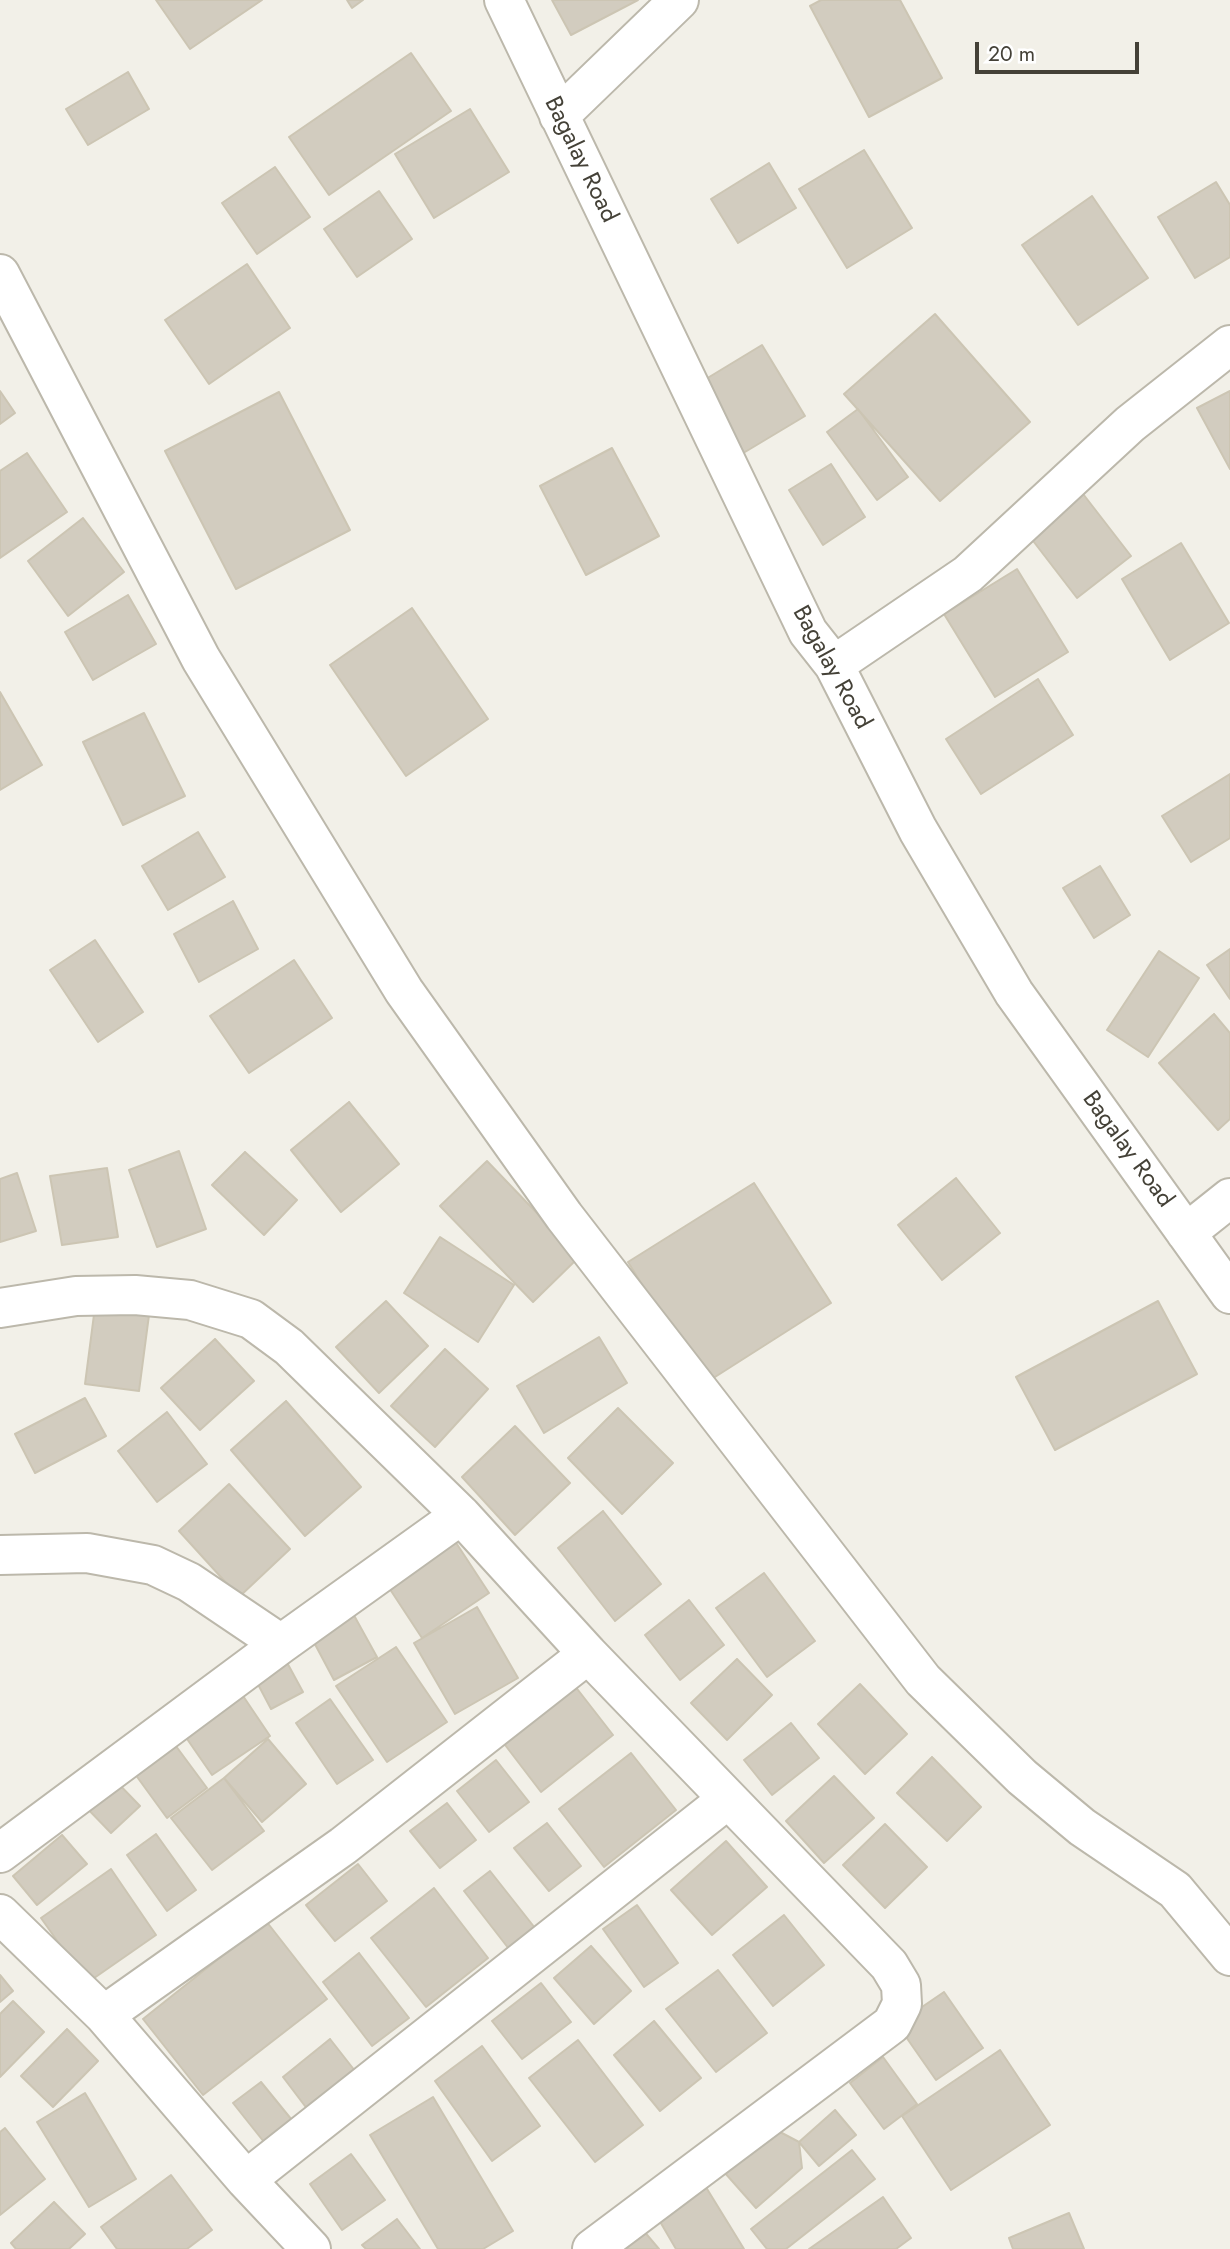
<!DOCTYPE html>
<html>
<head>
<meta charset="utf-8">
<style>
	body { margin:0 }
	#map { position:relative; width:1230px; height:2249px; overflow:hidden; background:#f2f0e8; font-family:Jost,sans-serif }
	canvas { display:block }
	.scale { position:absolute; left:975px; top:42px; width:164px; height:32px; box-sizing:border-box; border:4px solid #444137; border-top:0; padding-left:9px; font-size:21px; line-height:24px; white-space:nowrap; color:#444137; -webkit-text-stroke:5px #fff; paint-order:stroke }
</style>
</head>
<body>
<div id="map">
<canvas width="1230" height="2249"></canvas>
<div class="scale">20 m</div>
</div>
<script>
const c = document.querySelector('canvas').getContext('2d');
c.lineJoin = 'round';
function paint(path, color) { c.fillStyle = color; c.fill(path, 'evenodd'); }
const toPath = rows => new Path2D(rows.map(r => 'M' + r).join(''));
function strokePath(path, color, width, dash) { c.strokeStyle = color; c.lineWidth = width; c.lineCap = dash ? 'butt' : 'round'; c.setLineDash(dash || []); c.stroke(path); }
function write(font, color, halo, rows, align = 'center') {
  c.font = font + ' Jost,sans-serif'; c.lineWidth = 7; c.setLineDash([]); c.textBaseline = 'middle'; c.strokeStyle = halo; c.fillStyle = color; for (const [text, x, y, turn = 0] of rows) {
    c.save(); c.translate(x, y); c.rotate((+turn || 0) * Math.PI / 180); c.textAlign = isNaN(turn) ? turn : align; if (halo) c.strokeText(text, 0, 0); c.fillText(text, 0, 0); c.restore();
  }
}
const building = toPath([
	[156,0,262,0,190,49,156,0],
	[347,0,363,0,352,8,347,0],
	[552,0,638,0,571,35,552,0],
	[821,0,900,0,942,78,869,117,810,6,821,0],
	[411,53,451,111,329,195,289,137,411,53],
	[128,72,149,109,88,145,66,109,128,72],
	[470,109,509,172,434,218,395,154,470,109],
	[864,150,912,228,847,268,799,189,864,150],
	[769,163,796,208,738,243,711,199,769,163],
	[275,167,310,217,257,254,222,203,275,167],
	[1216,182,1230,205,1230,257,1195,278,1158,217,1216,182],
	[379,191,412,239,357,277,324,229,379,191],
	[1092,196,1148,278,1078,325,1022,245,1092,196],
	[247,264,290,328,209,384,165,320,247,264],
	[935,314,1030,422,940,501,844,394,935,314],
	[762,345,805,416,740,455,696,385,762,345],
	[0,391,15,413,0,424,0,391],
	[1230,391,1230,469,1197,408,1230,391],
	[279,392,350,530,236,589,165,451,279,392],
	[858,409,908,477,877,500,827,432,858,409],
	[612,448,659,536,586,575,540,486,612,448],
	[27,453,67,512,0,558,0,471,27,453],
	[831,464,865,517,823,545,789,490,831,464],
	[1080,490,1131,556,1077,598,1027,533,1080,490],
	[83,518,124,572,68,616,28,561,83,518],
	[1181,543,1229,623,1170,660,1122,579,1181,543],
	[1017,569,1068,652,995,697,944,614,1017,569],
	[128,595,156,644,93,680,65,632,128,595],
	[412,608,488,719,406,776,330,665,412,608],
	[1038,679,1073,735,981,794,946,739,1038,679],
	[0,692,42,765,0,790,0,692],
	[144,713,185,796,123,825,83,742,144,713],
	[1230,774,1230,838,1191,862,1162,816,1230,774],
	[198,832,225,877,168,910,142,866,198,832],
	[1100,866,1130,915,1094,938,1063,888,1100,866],
	[233,901,258,949,199,982,174,934,233,901],
	[95,940,143,1012,98,1042,50,970,95,940],
	[1230,949,1230,999,1207,965,1230,949],
	[1159,951,1199,978,1148,1057,1107,1030,1159,951],
	[294,960,332,1018,249,1073,210,1016,294,960],
	[1214,1014,1230,1033,1230,1119,1218,1130,1159,1063,1214,1014],
	[349,1102,399,1164,341,1212,291,1150,349,1102],
	[179,1151,206,1229,157,1247,129,1170,179,1151],
	[245,1152,297,1200,264,1235,212,1185,245,1152],
	[487,1161,579,1257,533,1302,440,1206,487,1161],
	[107,1168,118,1237,62,1245,50,1176,107,1168],
	[17,1173,36,1231,0,1242,0,1179,17,1173],
	[956,1178,1000,1233,942,1280,898,1225,956,1178],
	[754,1183,831,1303,704,1384,628,1262,754,1183],
	[440,1237,514,1285,478,1342,404,1293,440,1237],
	[386,1301,428,1346,379,1393,336,1347,386,1301],
	[1158,1301,1197,1374,1055,1450,1016,1377,1158,1301],
	[95,1307,149,1315,139,1391,85,1384,95,1307],
	[599,1337,627,1383,544,1433,517,1386,599,1337],
	[215,1339,254,1381,200,1430,161,1388,215,1339],
	[445,1349,488,1389,435,1447,391,1406,445,1349],
	[85,1398,106,1436,35,1473,15,1434,85,1398],
	[286,1401,361,1487,305,1536,231,1450,286,1401],
	[618,1408,673,1463,622,1514,568,1458,618,1408],
	[167,1412,207,1464,157,1502,118,1451,167,1412],
	[515,1426,570,1483,515,1535,462,1477,515,1426],
	[229,1484,290,1549,239,1597,179,1531,229,1484],
	[603,1511,661,1584,615,1621,558,1548,603,1511],
	[447,1529,489,1593,422,1638,380,1574,447,1529],
	[764,1573,815,1641,767,1677,716,1608,764,1573],
	[689,1600,724,1645,680,1680,645,1635,689,1600],
	[477,1607,518,1678,455,1714,414,1643,477,1607],
	[351,1610,377,1657,334,1680,309,1633,351,1610],
	[396,1647,447,1722,387,1762,336,1686,396,1647],
	[284,1657,303,1692,271,1709,252,1673,284,1657],
	[737,1659,772,1695,727,1740,691,1703,737,1659],
	[571,1681,613,1735,541,1792,499,1737,571,1681],
	[235,1684,270,1736,212,1775,176,1723,235,1684],
	[860,1684,907,1734,865,1774,818,1724,860,1684],
	[330,1699,373,1760,337,1784,296,1723,330,1699],
	[791,1723,819,1758,772,1795,744,1760,791,1723],
	[167,1734,207,1788,167,1818,127,1763,167,1734],
	[268,1739,306,1784,262,1822,224,1778,268,1739],
	[631,1753,676,1810,604,1867,559,1809,631,1753],
	[932,1757,981,1807,947,1841,897,1793,932,1757],
	[496,1760,529,1802,489,1832,457,1791,496,1760],
	[110,1775,140,1806,111,1833,82,1803,110,1775],
	[834,1776,874,1818,824,1863,786,1821,834,1776],
	[224,1778,264,1831,212,1870,171,1818,224,1778],
	[447,1803,476,1840,440,1868,410,1831,447,1803],
	[547,1823,581,1866,549,1891,514,1848,547,1823],
	[885,1824,927,1867,885,1908,843,1865,885,1824],
	[156,1834,196,1890,167,1911,127,1855,156,1834],
	[62,1835,87,1864,37,1905,13,1876,62,1835],
	[726,1841,767,1887,712,1935,671,1890,726,1841],
	[358,1864,387,1901,335,1941,306,1905,358,1864],
	[111,1869,156,1935,87,1983,41,1918,111,1869],
	[490,1871,535,1928,509,1949,464,1891,490,1871],
	[434,1888,488,1958,426,2007,371,1938,434,1888],
	[637,1905,678,1963,644,1987,603,1929,637,1905],
	[784,1915,824,1965,773,2006,733,1955,784,1915],
	[266,1921,327,1999,203,2095,143,2019,266,1921],
	[591,1946,631,1991,594,2024,554,1978,591,1946],
	[359,1953,409,2018,372,2046,323,1982,359,1953],
	[718,1970,767,2033,716,2072,666,2009,718,1970],
	[0,1975,13,1991,0,2002,0,1975],
	[541,1983,571,2022,522,2059,492,2021,541,1983],
	[944,1992,983,2048,936,2080,897,2024,944,1992],
	[13,2001,44,2032,0,2077,0,2014,13,2001],
	[654,2021,701,2078,660,2111,614,2055,654,2021],
	[67,2029,98,2061,53,2107,21,2076,67,2029],
	[330,2039,359,2076,311,2114,283,2077,330,2039],
	[578,2040,643,2125,595,2162,529,2078,578,2040],
	[482,2046,540,2126,492,2161,435,2081,482,2046],
	[1000,2050,1050,2125,951,2190,902,2116,1000,2050],
	[883,2057,917,2104,884,2129,850,2083,883,2057],
	[261,2082,296,2125,268,2147,233,2103,261,2082],
	[85,2093,136,2179,89,2207,37,2122,85,2093],
	[433,2097,513,2231,483,2249,438,2249,370,2135,433,2097],
	[835,2110,856,2135,819,2166,799,2142,835,2110],
	[763,2123,799,2142,802,2168,756,2208,717,2164,763,2123],
	[5,2128,45,2179,0,2215,0,2132,5,2128],
	[852,2150,875,2179,786,2249,767,2249,751,2229,852,2150],
	[351,2154,385,2200,342,2230,310,2184,351,2154],
	[171,2175,212,2230,187,2249,117,2249,101,2227,171,2175],
	[704,2184,744,2249,676,2249,655,2213,704,2184],
	[883,2197,911,2238,896,2249,809,2249,883,2197],
	[54,2202,85,2234,69,2249,16,2249,11,2243,54,2202],
	[1069,2213,1084,2249,1013,2249,1009,2238,1069,2213],
	[397,2219,420,2249,366,2249,362,2245,397,2219],
	[637,2223,659,2249,607,2249,637,2223]
]);
paint(building, '#d2ccbf');
strokePath(building, '#ccc5b3', 2);
const minor = toPath([
	[504,0,808,632,834,665,918,830,1014,993,1230,1294],
	[559,116,679,0],
	[0,274,201,659,404,991,564,1216,923,1680,1022,1777,1082,1827,1175,1890,1230,1956],
	[834,665,968,574,1130,424,1230,345],
	[1186,1233,1230,1198],
	[0,1308,76,1296,135,1295,190,1300,251,1319,289,1347,461,1515,588,1654,889,1965,901,1985,902,2004,892,2024,592,2249],
	[0,1555,87,1553,153,1565,189,1582,281,1644],
	[0,1853,281,1644,461,1515],
	[0,1914,104,2015,246,2180,311,2249],
	[104,2015,343,1846,588,1654],
	[246,2180,728,1799]
]);
strokePath(minor, '#bcb8ab', 42);
strokePath(minor, '#fff', 38);
write('24px', '#444137', '#fff', [
	["Bagalay Road",580,160,64],
	["Bagalay Road",831,668,61],
	["Bagalay Road",1127,1150,54]
]);
</script>
</body>
</html>
